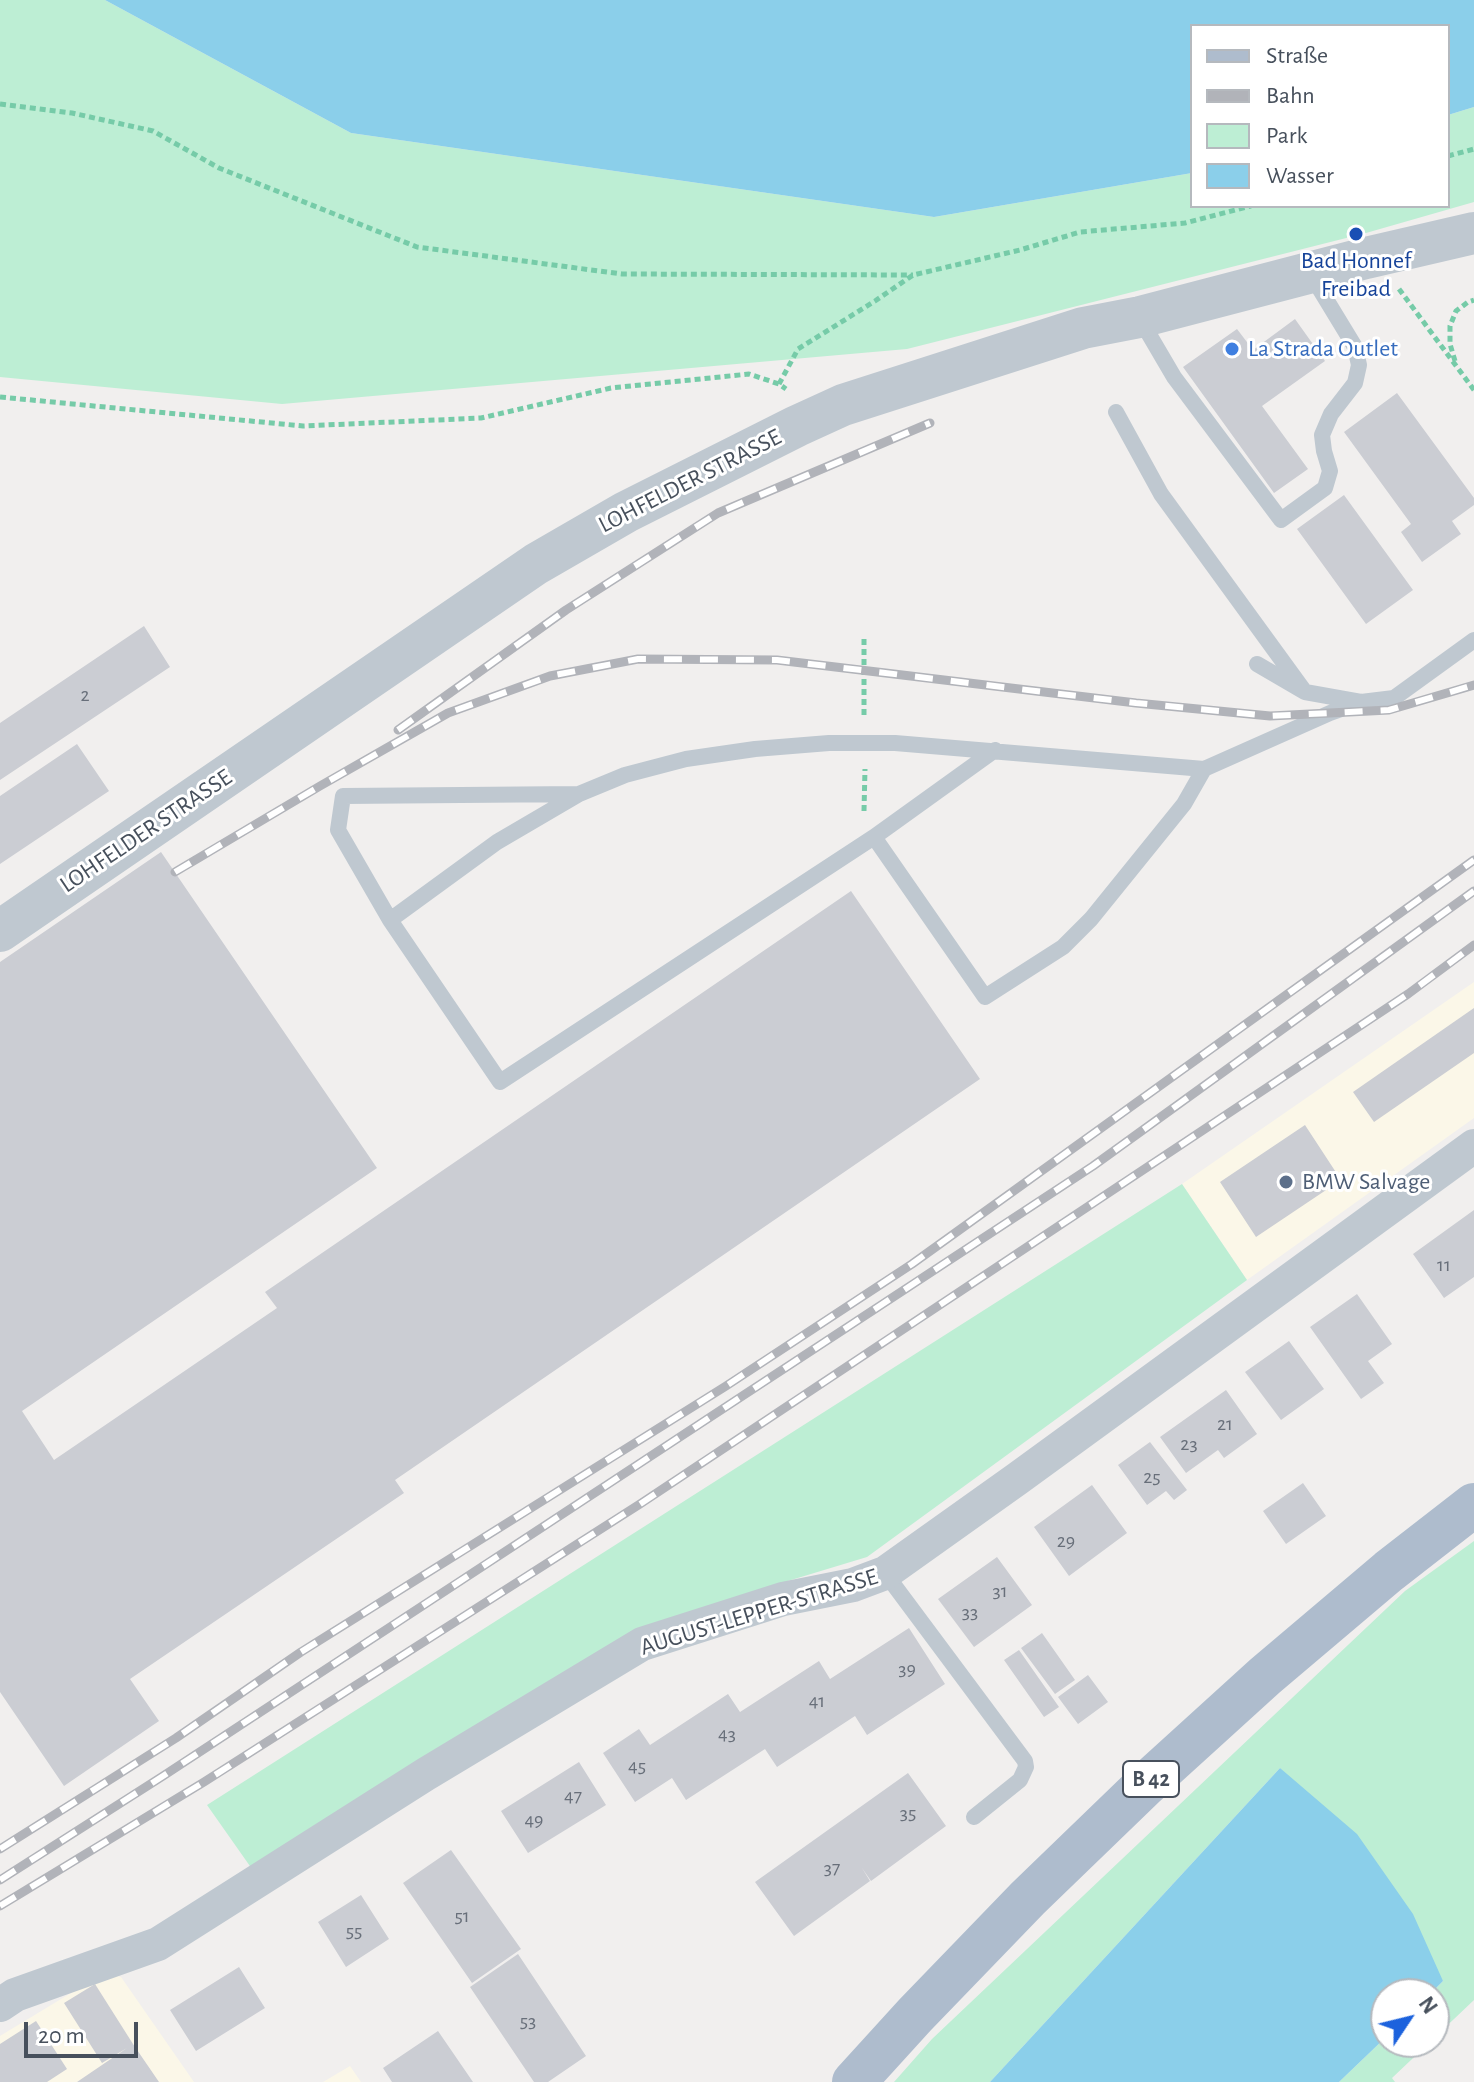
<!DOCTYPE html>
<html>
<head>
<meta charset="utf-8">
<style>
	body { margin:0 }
	#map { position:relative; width:1474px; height:2082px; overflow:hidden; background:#f1efee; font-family:"Alegreya Sans",sans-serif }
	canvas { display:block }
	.legend { position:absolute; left:1190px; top:24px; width:260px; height:184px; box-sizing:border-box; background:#fff; border:2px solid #b5b9be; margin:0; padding:10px 14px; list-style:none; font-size:24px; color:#47505c }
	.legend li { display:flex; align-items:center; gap:16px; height:40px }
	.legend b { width:40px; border:2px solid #b5b9be }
	.north { position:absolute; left:1370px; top:1978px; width:80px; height:80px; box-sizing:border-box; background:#fff; border:2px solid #b5b9be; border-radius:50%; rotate:55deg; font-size:22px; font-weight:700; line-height:32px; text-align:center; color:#47505c }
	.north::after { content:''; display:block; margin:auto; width:28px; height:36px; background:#1c62dd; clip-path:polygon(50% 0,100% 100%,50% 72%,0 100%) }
	.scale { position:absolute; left:24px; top:2022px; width:114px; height:36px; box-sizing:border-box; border:4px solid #47505c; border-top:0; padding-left:10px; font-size:24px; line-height:28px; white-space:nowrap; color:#47505c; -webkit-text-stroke:6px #fff; paint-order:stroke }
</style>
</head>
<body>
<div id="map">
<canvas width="1474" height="2082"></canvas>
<ul class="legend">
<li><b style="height:10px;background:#aebccd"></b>Straße</li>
<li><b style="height:10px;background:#b1b3b9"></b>Bahn</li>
<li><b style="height:22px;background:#bdeed4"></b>Park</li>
<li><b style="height:22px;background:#8bcfea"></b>Wasser</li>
</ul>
<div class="north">N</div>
<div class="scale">20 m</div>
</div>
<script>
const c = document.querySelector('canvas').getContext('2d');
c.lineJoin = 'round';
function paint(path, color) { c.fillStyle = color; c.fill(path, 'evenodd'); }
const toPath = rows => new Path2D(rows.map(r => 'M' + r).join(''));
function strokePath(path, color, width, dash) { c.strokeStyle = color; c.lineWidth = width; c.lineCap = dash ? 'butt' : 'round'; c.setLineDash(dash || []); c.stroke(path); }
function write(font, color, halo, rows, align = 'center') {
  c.font = font + ' "Alegreya Sans",sans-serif'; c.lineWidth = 6; c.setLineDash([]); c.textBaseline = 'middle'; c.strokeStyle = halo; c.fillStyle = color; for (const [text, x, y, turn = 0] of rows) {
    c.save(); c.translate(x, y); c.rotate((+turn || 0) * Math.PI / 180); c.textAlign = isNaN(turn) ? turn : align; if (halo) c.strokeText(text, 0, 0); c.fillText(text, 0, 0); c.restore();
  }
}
paint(toPath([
	[1474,982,1474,1118,1247,1280,1182,1184],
	[104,1973,121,1977,194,2082,0,2082,0,2036],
	[350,2066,361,2082,323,2082]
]), '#fbf7e8');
paint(toPath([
	[0,0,105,0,351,133,934,217,1192,173,1192,206,1448,206,1448,115,1474,107,1474,202,1366,233,907,349,282,404,0,377],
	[1182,1184,1247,1280,867,1557,768,1587,252,1869,207,1805],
	[1474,1541,1474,2000,1434,2038,1434,1994,1430,1994,1443,1981,1280,1768,990,2082,894,2082,932,2039,1405,1591],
	[1386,2037,1386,2042,1430,2042,1392,2078,1395,2082,1339,2082]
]), '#bdeed4');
paint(toPath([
	[105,0,1474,0,1474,107,1448,115,1448,26,1192,26,1192,173,934,217,351,133],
	[1280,1768,1357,1834,1413,1914,1443,1981,1430,1994,1386,1994,1386,2037,1339,2082,990,2082]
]), '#8bcfea');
paint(toPath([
	[1295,319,1325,361,1262,406,1308,469,1274,493,1183,367,1237,329,1253,350],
	[1397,393,1474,498,1474,505,1452,521,1461,534,1422,562,1401,532,1411,524,1344,432],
	[1344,495,1413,590,1366,624,1297,529],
	[144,626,170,667,0,780,0,723],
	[77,744,109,791,0,864,0,796],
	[161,852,377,1168,22,1411,54,1460,277,1308,265,1292,851,891,980,1079,395,1480,404,1493,130,1679,159,1721,64,1786,0,1692,0,962],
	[1474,1008,1474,1053,1374,1122,1353,1092],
	[1305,1125,1341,1180,1256,1237,1220,1182],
	[1474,1210,1474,1277,1444,1298,1413,1254],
	[1357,1294,1392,1344,1368,1361,1384,1383,1361,1399,1310,1327],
	[1289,1341,1324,1389,1281,1420,1245,1372],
	[1226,1390,1257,1434,1224,1458,1218,1450,1186,1473,1160,1437],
	[1150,1442,1187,1490,1174,1500,1166,1491,1147,1505,1118,1465],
	[1303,1483,1326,1516,1286,1544,1263,1511],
	[1092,1485,1127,1533,1069,1576,1034,1527],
	[997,1557,1032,1605,974,1647,938,1599],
	[909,1628,945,1684,867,1735,855,1716,777,1767,765,1749,686,1800,672,1778,635,1802,603,1753,639,1729,650,1745,728,1694,740,1712,819,1661,830,1679],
	[1042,1633,1075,1680,1055,1694,1021,1648],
	[1019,1650,1059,1707,1044,1717,1004,1660],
	[1088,1675,1108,1702,1078,1724,1058,1697],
	[579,1762,606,1805,528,1853,501,1811],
	[908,1773,946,1826,871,1881,862,1868,870,1881,794,1936,755,1882],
	[451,1850,521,1949,472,1983,403,1883],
	[361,1895,389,1939,346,1967,318,1922],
	[518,1954,586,2056,548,2082,534,2082,470,1987],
	[239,1967,265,2008,196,2051,170,2010],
	[95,1984,133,2044,159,2082,77,2082,127,2048,102,2063,64,2003],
	[36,2021,67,2069,47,2082,0,2082,0,2044],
	[438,2031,473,2082,392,2082,383,2068]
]), '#cbcdd3');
strokePath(toPath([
	[0,104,72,113,153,131,219,168,417,247,622,274,913,275],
	[1448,156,1474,149],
	[1399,289,1474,390],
	[1455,361,1450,344,1450,326,1456,311,1468,302,1474,300],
	[779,384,798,349,875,301,913,275,1020,250,1080,232,1185,223,1251,206],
	[0,397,303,426,481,418,611,388,749,374,779,384,786,389],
	[864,639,864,719],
	[864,811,865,769]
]), '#76cba8', 5, [6, 4]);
strokePath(toPath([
	[1140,319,1174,377,1281,520,1325,488,1330,471,1324,451,1322,435,1331,414,1355,383,1359,365,1355,347,1310,273],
	[1116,412,1161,494,1305,692],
	[1257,664,1305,692,1361,702,1394,698,1474,640],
	[995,750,874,837,985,997,1063,947,1091,919,1184,804,1204,769],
	[579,794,343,796,338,830,390,920,497,842,579,794,625,775,686,759,755,749,829,743,895,743,1204,769,1330,713,1361,702],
	[390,920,500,1082,874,837],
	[885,1573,1025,1761,1026,1767,1020,1780,974,1817]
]), '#bfc8d0', 16);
strokePath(toPath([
	[0,2005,15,1995,158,1944,426,1774,642,1644,783,1599,853,1585,885,1573,1017,1479,1474,1146]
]), '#bfc8d0', 34);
strokePath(toPath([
	[0,931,536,564,626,512,797,426,843,405,1083,328,1140,317,1366,258,1474,233]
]), '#bfc8d0', 42);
strokePath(toPath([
	[854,2082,915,2015,1028,1898,1145,1785,1265,1676,1389,1571,1474,1505]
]), '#aebccd', 44);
const rail = toPath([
	[398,730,566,610,718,513,930,423],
	[175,872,320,786,448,713,550,676,638,659,777,660,1136,703,1270,716,1389,710,1474,685],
	[0,1849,176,1738,301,1652,726,1386,912,1264,1474,860],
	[0,1880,163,1776,1093,1166,1474,891],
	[0,1906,204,1782,640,1504,1408,994,1474,945]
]);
strokePath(rail, '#b1b3b9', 9);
strokePath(rail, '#fff', 6, [18]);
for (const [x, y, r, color] of [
	[1356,234,8,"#1a4fb4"],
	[1232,349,8,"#3f7fe0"],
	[1286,1182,8,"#5c6f8a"]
]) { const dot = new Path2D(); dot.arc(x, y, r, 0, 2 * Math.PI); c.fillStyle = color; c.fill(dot); strokePath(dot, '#fff', 3); }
write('20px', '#686f7a', null, [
	["2",85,695],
	["11",1444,1265],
	["21",1225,1424],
	["23",1189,1444],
	["25",1152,1477],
	["29",1066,1541],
	["31",1000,1591],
	["33",970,1612],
	["39",907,1669],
	["41",817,1701],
	["43",727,1734],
	["45",637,1766],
	["47",573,1796],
	["35",908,1813],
	["49",534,1820],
	["37",832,1868],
	["51",462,1916],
	["55",354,1931],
	["53",528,2021]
]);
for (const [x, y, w] of [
	[1151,1779,56]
]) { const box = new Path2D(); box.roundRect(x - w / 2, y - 18, w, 36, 6); c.fillStyle = '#fff'; c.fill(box); strokePath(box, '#47505c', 2); }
write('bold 22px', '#47505c', null, [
	["B 42",1151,1779]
]);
write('24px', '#164399', '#fff', [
	["Bad Honnef",1356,261],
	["Freibad",1356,289]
]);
write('24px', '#366cbe', '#fff', [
	["La Strada Outlet",1248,349]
], 'left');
write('24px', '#47505c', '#fff', [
	["LOHFELDER STRASSE",690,481,-27],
	["LOHFELDER STRASSE",146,831,-34],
	["AUGUST-LEPPER-STRASSE",759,1612,-17]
]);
write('24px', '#4e5e75', '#fff', [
	["BMW Salvage",1302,1182]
], 'left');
</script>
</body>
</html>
